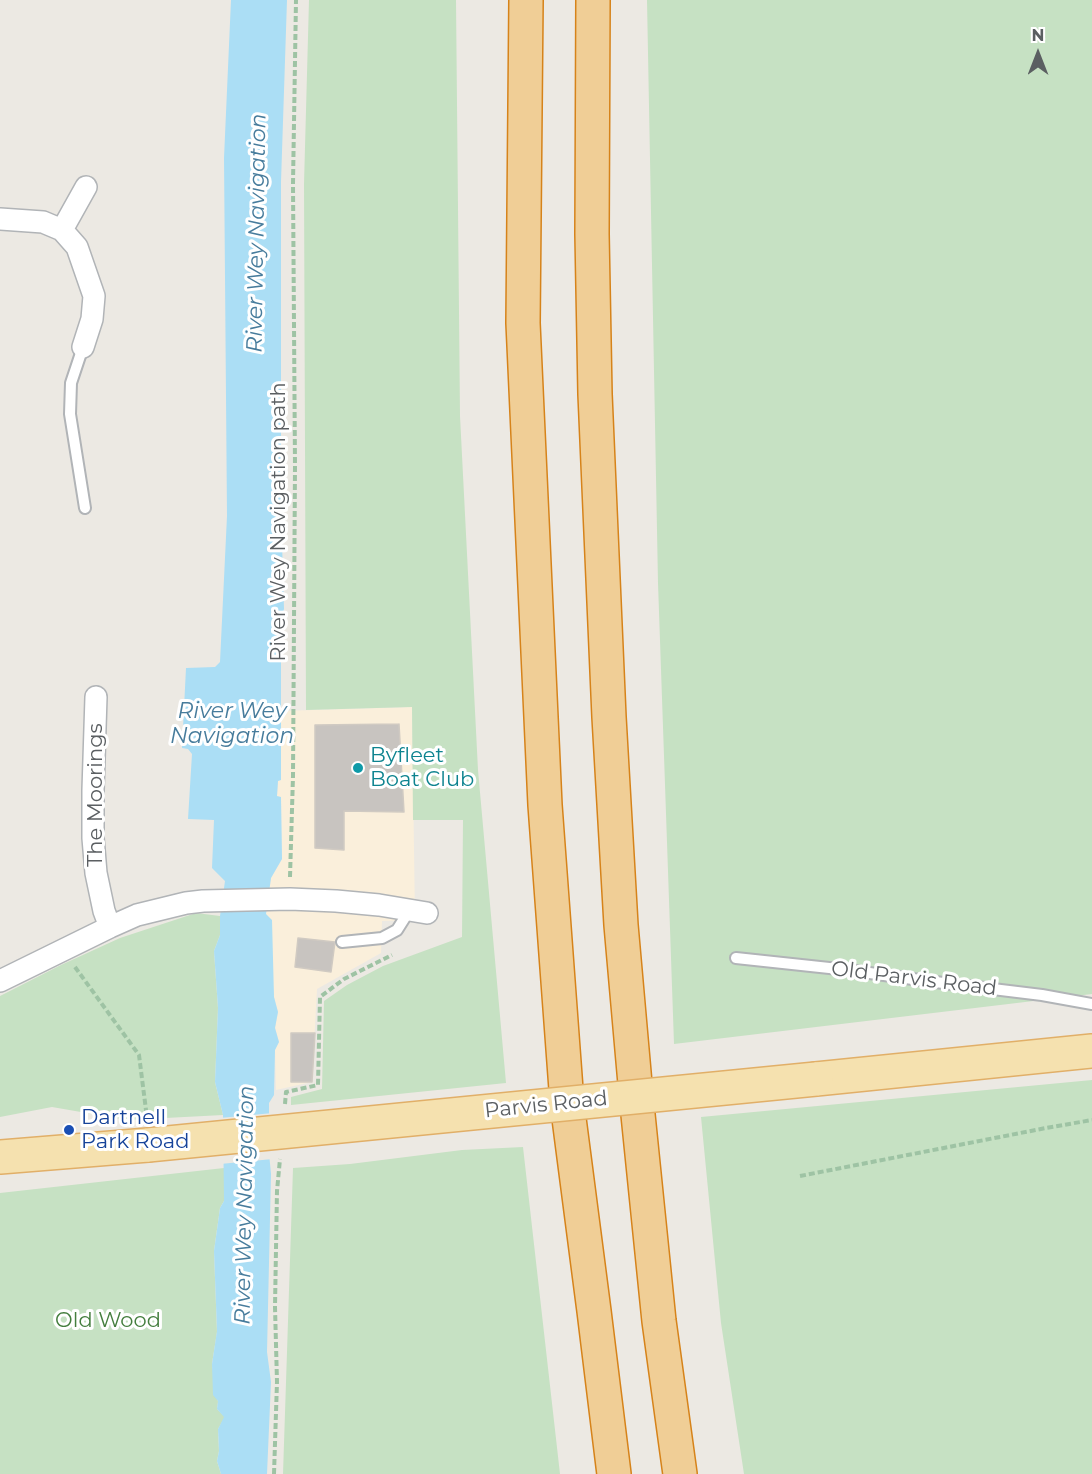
<!DOCTYPE html>
<html>
<head>
<meta charset="utf-8">
<style>
	body { margin:0 }
	#map { position:relative; width:1092px; height:1474px; overflow:hidden; background:#ece9e3; font-family:Montserrat,sans-serif }
	canvas { display:block }
	.north { position:absolute; left:1008px; top:24px; width:60px; height:60px; -webkit-text-stroke:4px #fff; paint-order:stroke; rotate:0deg; font-size:16px; font-weight:700; line-height:24px; text-align:center; color:#5b5f62 }
	.north::after { content:''; display:block; margin:auto; width:21px; height:27px; background:#5b5f62; clip-path:polygon(50% 0,100% 100%,50% 72%,0 100%) }
</style>
</head>
<body>
<div id="map">
<canvas width="1092" height="1474"></canvas>
<div class="north">N</div>
</div>
<script>
const c = document.querySelector('canvas').getContext('2d');
c.lineJoin = 'round';
function paint(path, color) { c.fillStyle = color; c.fill(path, 'evenodd'); }
const toPath = rows => new Path2D(rows.map(r => 'M' + r).join(''));
function strokePath(path, color, width, dash) { c.strokeStyle = color; c.lineWidth = width; c.lineCap = dash ? 'butt' : 'round'; c.setLineDash(dash || []); c.stroke(path); }
function write(font, color, halo, rows, align = 'center') {
  c.font = font + ' Montserrat,sans-serif'; c.lineWidth = 6; c.setLineDash([]); c.textBaseline = 'middle'; c.strokeStyle = halo; c.fillStyle = color; for (const [text, x, y, turn = 0] of rows) {
    c.save(); c.translate(x, y); c.rotate((+turn || 0) * Math.PI / 180); c.textAlign = isNaN(turn) ? turn : align; if (halo) c.strokeText(text, 0, 0); c.fillText(text, 0, 0); c.restore();
  }
}
paint(toPath([
	[412,707,415,920,382,921,381,953,317,989,312,1082,276,1090,275,1050,279,1042,275,1027,278,1012,274,997,266,914,271,878,282,859,281,797,277,797,278,781,281,780,281,711]
]), '#faefdb');
paint(toPath([
	[309,0,456,0,460,416,478,770,506,1083,291,1105,291,1097,322,1089,324,1001,347,985,383,966,462,937,463,820,413,820,412,707,306,710,304,184],
	[647,0,1092,0,1092,994,674,1044,658,583],
	[196,913,220,916,220,935,214,951,218,1008,215,1082,223,1115,127,1120,52,1107,0,1117,0,996,61,965,120,938],
	[1092,1080,1092,1474,744,1474,721,1323,701,1117],
	[523,1147,560,1474,283,1474,293,1168,350,1164,462,1150],
	[224,1168,224,1201,220,1208,214,1251,217,1332,212,1364,218,1402,217,1409,225,1417,218,1429,219,1451,217,1461,221,1474,0,1474,0,1193]
]), '#c6e1c3');
paint(toPath([
	[231,0,287,0,281,182,281,509,284,609,281,618,281,780,278,781,277,796,281,797,282,859,271,878,266,914,272,920,274,997,278,1012,275,1028,279,1042,275,1050,274,1095,269,1103,269,1153,271,1174,267,1352,271,1382,267,1474,221,1474,217,1461,219,1451,218,1429,224,1417,217,1409,218,1401,213,1395,212,1364,217,1331,214,1251,220,1208,224,1201,223,1115,215,1082,218,1008,214,951,220,935,220,916,225,881,212,868,214,820,188,819,192,754,188,749,182,748,186,668,215,667,220,662,227,516,224,158]
]), '#abdef5');
paint(toPath([
	[273,1113,273,1159,220,1164,220,1118]
]), '#ece9e3');
const building = toPath([
	[399,724,404,812,344,811,344,850,315,848,315,725,399,724],
	[298,938,335,942,331,972,295,967,298,938],
	[291,1033,315,1033,312,1082,291,1082,291,1033]
]);
paint(building, '#c8c4c0');
strokePath(building, '#d0cac2', 1.5);
const lane = toPath([
	[83,347,71,383,70,414,85,508],
	[342,942,382,938,397,930,409,911],
	[736,958,848,970,927,981,1042,995,1092,1004]
]);
const street = toPath([
	[0,219,43,222,62,230,77,247,94,296,92,319,83,347],
	[62,230,86,187],
	[96,697,93,790,93,838,96,873,104,911,110,927],
	[0,981,110,927,137,915,186,903,203,901,290,899,336,901,379,905,427,913]
]);
const primary = toPath([
	[816,1079,1092,1051],
	[0,1157,148,1145]
]);
const highway = toPath([
	[526,0,523,323,545,805,567,1103,594,1311,614,1474],
	[593,0,592,234,595,394,609,717,621,925,636,1095,659,1321,680,1474]
]);
strokePath(lane, '#b1b4b7', 14);
strokePath(street, '#b1b4b7', 24);
strokePath(primary, '#e1af68', 36);
strokePath(highway, '#d6831a', 36);
strokePath(toPath([
	[290,877,293,776,295,466,293,184,296,0],
	[75,967,139,1055,147,1118],
	[285,1104,286,1092,318,1085,320,997,344,979,392,955],
	[800,1176,1046,1128,1092,1120],
	[274,1474,277,1382,275,1307,277,1191,280,1159]
]), '#9ec3a4', 4, [6, 3]);
strokePath(lane, '#fff', 10);
strokePath(street, '#fff', 21);
strokePath(primary, '#f5e1af', 33);
strokePath(highway, '#f0ce96', 33);
const primaryBridge = toPath([
	[148,1145,816,1079]
]);
strokePath(primaryBridge, '#e1af68', 36, []);
strokePath(primaryBridge, '#f5e1af', 33);
for (const [x, y, r, color] of [
	[358,768,6,"#0f9aa8"],
	[69,1130,6,"#1a4fb4"]
]) { const dot = new Path2D(); dot.arc(x, y, r, 0, 2 * Math.PI); c.fillStyle = color; c.fill(dot); strokePath(dot, '#fff', 2); }
write('21px', '#5b5f62', '#fff', [
	["River Wey Navigation path",279,522,-90],
	["The Moorings",96,795,-90],
	["Old Parvis Road",914,979,7],
	["Parvis Road",546,1105,-6]
]);
write('21px', '#0d838f', '#fff', [
	["Byfleet",370,756],
	["Boat Club",370,780]
], 'left');
write('21px', '#164399', '#fff', [
	["Dartnell",81,1118],
	["Park Road",81,1142]
], 'left');
write('21px', '#447e3e', '#fff', [
	["Old Wood",108,1321]
]);
write('italic 22px', '#477c9c', '#fff', [
	["River Wey Navigation",257,233,-89],
	["River Wey",232,712],
	["Navigation",232,737],
	["River Wey Navigation",245,1205,-89]
]);
</script>
</body>
</html>
